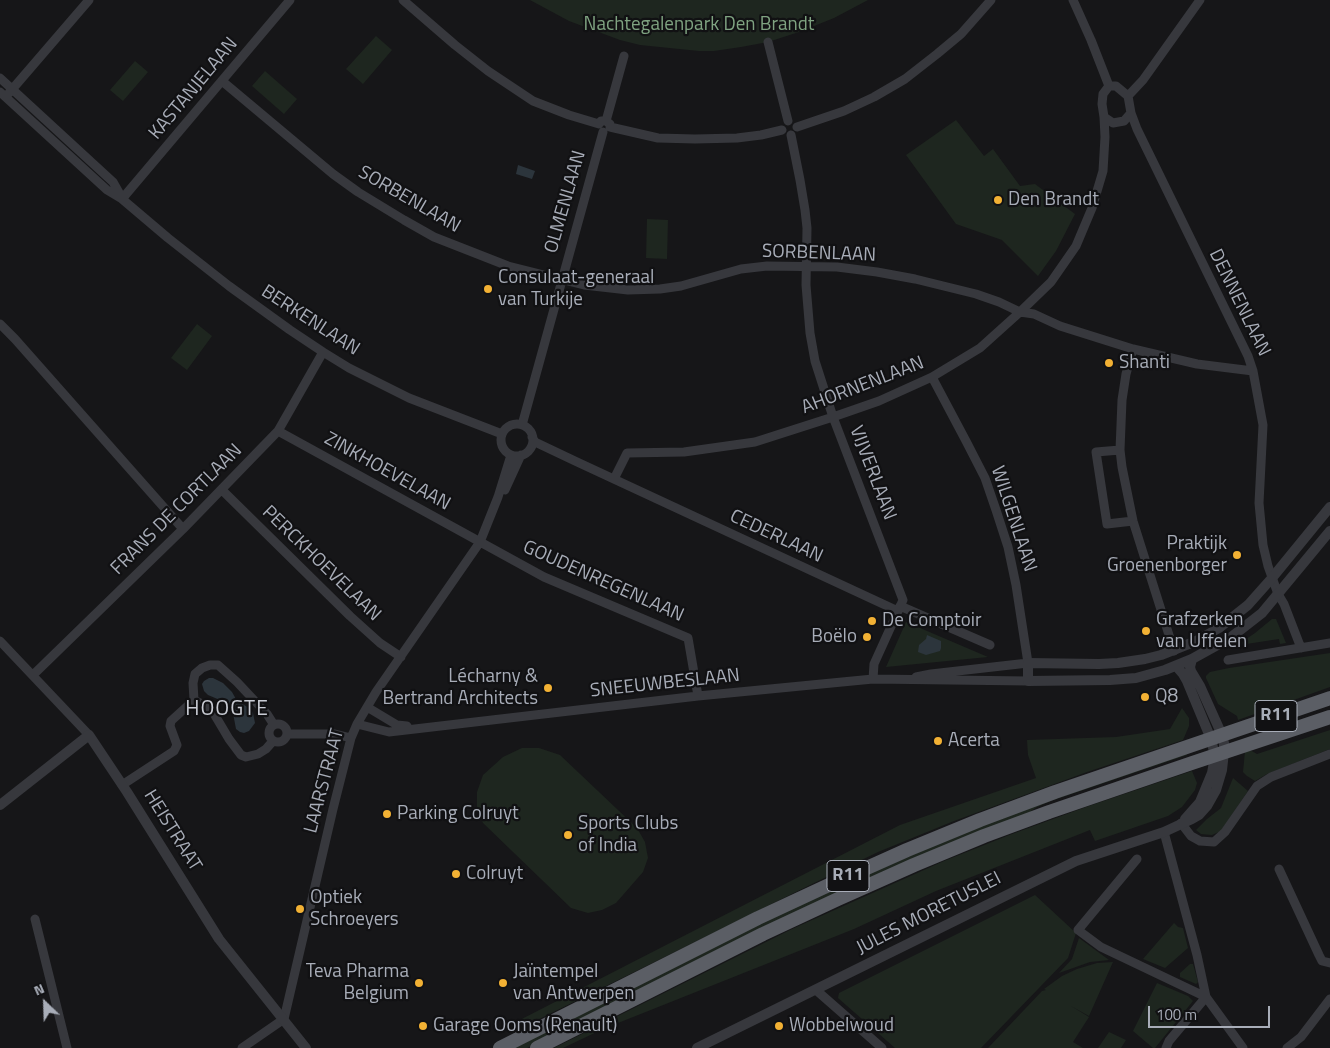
<!DOCTYPE html>
<html>
<head>
<meta charset="utf-8">
<style>
	body { margin:0 }
	#map { position:relative; width:1330px; height:1048px; overflow:hidden; background:#161618; font-family:"Titillium Web",sans-serif }
	canvas { display:block }
	.north { position:absolute; left:20px; top:978px; width:50px; height:50px; -webkit-text-stroke:4px #111113; paint-order:stroke; rotate:336deg; font-size:14px; font-weight:700; line-height:20px; text-align:center; color:#a8adb8 }
	.north::after { content:''; display:block; margin:auto; width:18px; height:22px; background:#a8adb8; clip-path:polygon(50% 0,100% 100%,50% 72%,0 100%) }
	.scale { position:absolute; left:1148px; top:1006px; width:122px; height:22px; box-sizing:border-box; border:2px solid #a8adb8; border-top:0; padding-left:6px; font-size:15px; line-height:18px; white-space:nowrap; color:#a8adb8; -webkit-text-stroke:4px #111113; paint-order:stroke }
</style>
</head>
<body>
<div id="map">
<canvas width="1330" height="1048"></canvas>
<div class="north">N</div>
<div class="scale">100 m</div>
</div>
<script>
const c = document.querySelector('canvas').getContext('2d');
c.lineJoin = 'round';
function paint(path, color) { c.fillStyle = color; c.fill(path, 'evenodd'); }
const toPath = rows => new Path2D(rows.map(r => 'M' + r).join(''));
function strokePath(path, color, width, dash) { c.strokeStyle = color; c.lineWidth = width; c.lineCap = dash ? 'butt' : 'round'; c.setLineDash(dash || []); c.stroke(path); }
function write(font, color, halo, rows, align = 'center') {
  c.font = font + ' "Titillium Web",sans-serif'; c.lineWidth = 4.5; c.setLineDash([]); c.textBaseline = 'middle'; c.strokeStyle = halo; c.fillStyle = color; for (const [text, x, y, turn = 0] of rows) {
    c.save(); c.translate(x, y); c.rotate((+turn || 0) * Math.PI / 180); c.textAlign = isNaN(turn) ? turn : align; if (halo) c.strokeText(text, 0, 0); c.fillText(text, 0, 0); c.restore();
  }
}
paint(toPath([
	[530,0,868,0,834,18,799,32,768,42,741,47,714,51,699,51,640,45,620,40,569,21],
	[376,36,392,50,363,84,346,69],
	[135,61,148,72,123,101,110,90],
	[265,71,297,99,284,114,252,86],
	[956,120,984,156,993,149,1020,186,1035,184,1075,214,1056,251,1038,276,1002,240,956,224,906,155],
	[647,219,668,220,667,259,646,258],
	[197,324,212,336,187,370,171,358],
	[1272,619,1276,619,1286,643,1280,644,1279,639,1240,645,1239,644,1255,633],
	[906,622,988,657,886,667],
	[1330,653,1330,687,1238,720,1237,716,1218,704,1206,678,1206,676,1210,672,1229,668],
	[1182,708,1189,718,1189,726,1183,740,1087,772,954,821,878,852,812,884,515,1031,514,1028,512,1024,900,825,1036,778,1028,755,1027,740,1116,737,1170,729],
	[1330,730,1330,749,1267,774,1255,781,1247,776,1243,772,1245,751,1250,750,1257,754],
	[522,748,539,748,560,755,637,828,645,842,648,858,643,872,616,903,602,910,588,913,571,908,483,823,477,809,477,792,483,775,503,757],
	[1186,751,1187,755,1051,801,1037,807,1031,811,1030,814,761,930,527,1048,512,1048,760,922,980,825],
	[1192,771,1197,783,1195,790,1182,807,1168,816,1095,841,1090,830,936,891,854,929,603,1029,563,1048,554,1048,792,929,944,861,1012,834,1086,807],
	[1233,778,1248,791,1221,831,1212,835,1201,834,1196,830,1207,819,1221,808],
	[1035,895,1076,933,1068,958,981,1048,895,1048,838,998,839,993],
	[1174,923,1178,927,1183,928,1188,948,1165,968,1143,959],
	[1079,938,1109,960,1090,962,1059,973,1072,959],
	[1113,962,1089,1016,1071,1006,1089,1017,1073,1042,1083,1048,988,1048,1042,991,1046,990,1044,989,1062,976,1077,969,1097,963],
	[1190,964,1193,964,1198,982,1196,984,1180,977,1180,973],
	[1157,983,1188,996,1193,1001,1155,1048,1153,1048,1133,1031],
	[1109,1032,1126,1040,1121,1048,1098,1048]
]), '#1e261f');
paint(toPath([
	[518,165,535,171,532,179,516,174],
	[927,635,941,641,941,648,940,651,926,655,918,652,919,645,926,639],
	[209,678,213,678,223,683,232,692,237,701,251,709,253,713,255,723,249,731,244,733,240,732,236,729,232,708,227,703,208,695,204,691,202,684,204,681]
]), '#2c353c');
strokePath(toPath([
	[403,0,455,45,488,71,533,101,569,115,599,124,601,121,606,121,610,124,610,127],
	[1073,0,1091,40,1109,86],
	[768,42,788,121],
	[0,78,113,182,122,198],
	[222,81,333,174,358,192,404,220,434,237,508,266,584,285,628,290,660,289,681,286,741,269,767,266,837,267,877,272,915,279,976,294,999,302,1020,312,1034,314,1060,326,1133,349,1197,364,1253,371],
	[1109,86,1116,86,1128,96,1131,113,1124,121,1113,123,1104,117,1102,104,1103,94,1109,86],
	[0,92,107,190,122,199,168,238,229,286,290,330,323,352,349,368,409,398,502,434],
	[9,93,89,0],
	[1128,96,1143,80,1200,0],
	[1131,113,1137,129,1248,356,1253,371,1263,425,1259,503,1263,545,1268,566,1278,594,1284,604,1301,648],
	[606,121,624,56],
	[610,127,658,138,695,139,737,138,761,135,782,130],
	[797,127,844,111,874,97,905,79,937,54,961,34,991,0],
	[791,135,800,180,805,210,807,228,806,285,810,333,815,361,833,417,903,600,874,664,873,679],
	[122,199,290,0],
	[0,324,15,339,183,529],
	[1133,349,1126,374,1122,400,1120,450,1122,467,1133,521,1174,651],
	'501 440a16 16 0 1 1 32 0a16 16 0 1 1-32 0Z',
	[522,425,603,132],
	[278,431,544,577,688,638,698,696],
	[532,437,535,442,575,461,898,611],
	[1120,450,1096,452,1107,524,1133,521],
	[614,479,627,453,684,452,755,442,833,417,879,401,932,377,980,348,1020,312,1051,282,1076,246,1092,208,1103,171,1105,137,1104,117],
	[222,490,350,616,380,643,401,657],
	[505,490,521,455],
	[900,606,990,645],
	[0,641,89,735],
	[1228,660,1330,643],
	[33,675,183,529,278,431,323,352],
	[916,677,931,674,1028,663,1016,585,1008,547,996,510,985,478,966,441,932,377],
	[194,700,193,683,195,674,202,668,210,665,218,665,237,682,267,714,274,725],
	[194,700,206,706,213,712,229,739,241,755,246,757,258,754,266,749,273,741],
	[367,707,397,725,407,726],
	[357,724,389,732,698,696,873,679,1028,681],
	'269 733a9 9 0 1 1 18 0a9 9 0 1 1-18 0Z',
	[287,734,335,734,351,738],
	[122,785,174,751,177,745,170,726,171,721,194,700],
	[1181,823,1191,836,1200,841,1214,842,1225,832,1257,786,1271,777,1330,754],
	[1164,832,1197,955,1206,997,1243,1048],
	[1137,859,1078,930,1101,947,1206,997,1169,1041,1166,1048],
	[1279,869,1319,955,1322,961,1330,963],
	[35,919,67,1048],
	[816,990,882,1048],
	[242,1048,284,1019,333,809,351,738,357,724,376,692,480,542,498,497,511,455],
	[1287,1048,1301,1037,1330,999]
]), '#37383d', 9);
strokePath(toPath([
	[1330,507,1272,578,1248,605,1219,628,1196,641,1161,655,1145,659,1118,663,1099,664,1028,663,1028,681,1110,680,1136,678,1165,670,1192,659,1230,638,1262,613,1330,531],
	[1176,666,1183,674,1187,681,1211,739,1215,756,1212,773,1200,802,1185,819],
	[0,805,89,735,127,792,219,939,306,1048],
	[697,1048,1076,861,1164,832,1192,819,1199,815,1207,806,1216,790,1222,770,1224,752,1224,743,1222,735,1200,686,1191,671,1190,667,1192,659]
]), '#37383d', 10);
strokePath(toPath([
	[500,1048,758,918,831,884,907,850,980,820,1055,792,1330,698],
	[537,1048,763,934,838,899,914,865,984,836,1049,812,1192,763,1330,717]
]), '#5b5e65', 14);
for (const [x, y, r, color] of [
	[998,200,5,"#f2b134"],
	[488,289,5,"#f2b134"],
	[1109,363,5,"#f2b134"],
	[1237,555,5,"#f2b134"],
	[872,621,5,"#f2b134"],
	[1146,631,5,"#f2b134"],
	[867,637,5,"#f2b134"],
	[548,688,5,"#f2b134"],
	[1145,697,5,"#f2b134"],
	[938,741,5,"#f2b134"],
	[387,814,5,"#f2b134"],
	[568,835,5,"#f2b134"],
	[456,874,5,"#f2b134"],
	[300,909,5,"#f2b134"],
	[419,983,5,"#f2b134"],
	[503,983,5,"#f2b134"],
	[423,1026,5,"#f2b134"],
	[779,1026,5,"#f2b134"]
]) { const dot = new Path2D(); dot.arc(x, y, r, 0, 2 * Math.PI); c.fillStyle = color; c.fill(dot); strokePath(dot, '#111113', 2); }
for (const [x, y, w] of [
	[1276,716,42],
	[848,876,42]
]) { const box = new Path2D(); box.roundRect(x - w / 2, y - 15.5, w, 31, 4); c.fillStyle = '#111113'; c.fill(box); strokePath(box, '#a8adb8', 1); }
write('bold 18px', '#a8adb8', null, [
	["R11",1276,716],
	["R11",848,876]
]);
write('19px', '#7fa381', '#111113', [
	["Nachtegalenpark Den Brandt",699,25]
]);
write('19px', '#a8adb8', '#111113', [
	["KASTANJELAAN",194,89,-50],
	["SORBENLAAN",409,200,30],
	["OLMENLAAN",566,202,-74],
	["SORBENLAAN",819,254,2],
	["DENNENLAAN",1239,303,64],
	["BERKENLAAN",310,321,33],
	["AHORNENLAAN",863,386,-21],
	["ZINKHOEVELAAN",387,472,29],
	["VIJVERLAAN",872,473,69],
	["FRANS DE CORTLAAN",177,510,-45],
	["WILGENLAAN",1013,519,72],
	["CEDERLAAN",776,537,25],
	["PERCKHOEVELAAN",321,564,44],
	["GOUDENREGENLAAN",603,582,24],
	["SNEEUWBESLAAN",665,684,-6],
	["LAARSTRAAT",325,781,-75],
	["HEISTRAAT",172,831,58],
	["JULES MORETUSLEI",929,914,-27]
]);
write('19px', '#a8adb8', '#111113', [
	["Den Brandt",1008,200],
	["Consulaat-generaal",498,278],
	["van Turkije",498,300],
	["Shanti",1119,363],
	["Praktijk",1227,544,"right"],
	["Groenenborger",1227,566,"right"],
	["Grafzerken",1156,620],
	["van Uffelen",1156,642],
	["De Comptoir",882,621],
	["Boëlo",857,637,"right"],
	["Lécharny &",538,677,"right"],
	["Bertrand Architects",538,699,"right"],
	["Q8",1155,697],
	["Acerta",948,741],
	["Parking Colruyt",397,814],
	["Sports Clubs",578,824],
	["of India",578,846],
	["Colruyt",466,874],
	["Optiek",310,898],
	["Schroeyers",310,920],
	["Teva Pharma",409,972,"right"],
	["Belgium",409,994,"right"],
	["Jaïntempel",513,972],
	["van Antwerpen",513,994],
	["Garage Ooms (Renault)",433,1026],
	["Wobbelwoud",789,1026]
], 'left');
c.letterSpacing = '1px';
write('21px', '#c9ccd4', '#111113', [
	["HOOGTE",227,710]
]);
c.letterSpacing = '0px';
</script>
</body>
</html>
